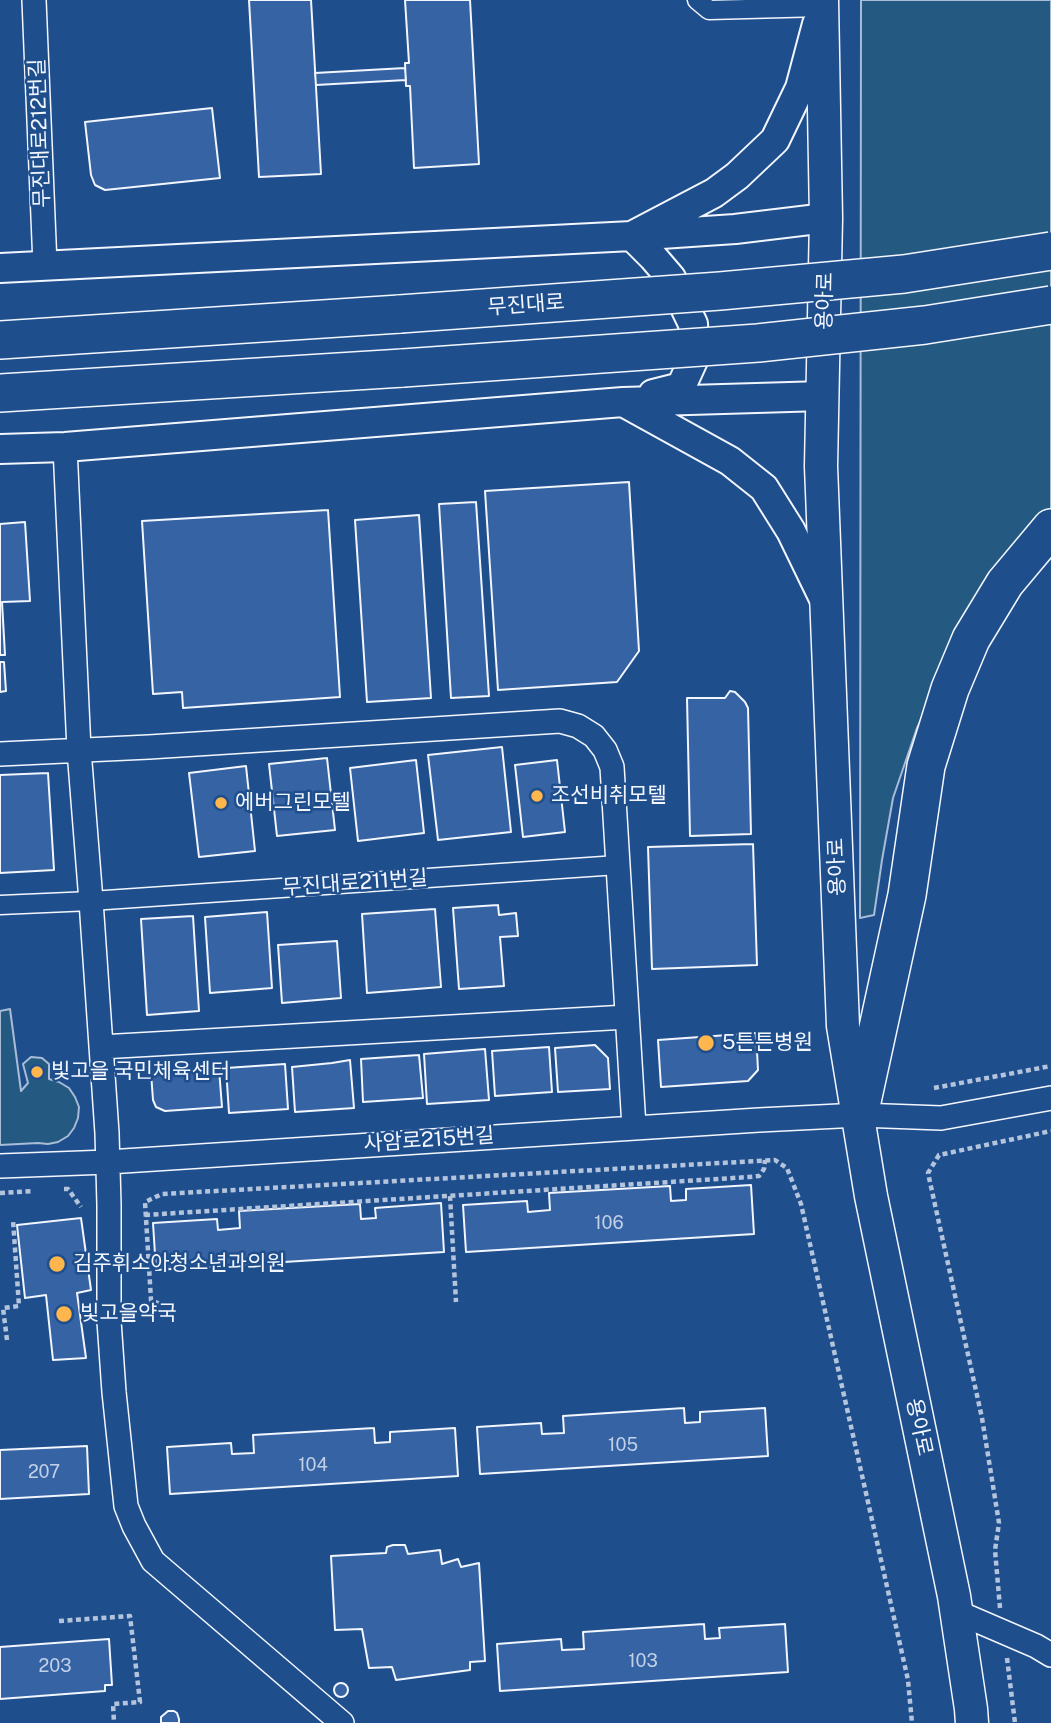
<!DOCTYPE html>
<html>
<head>
<meta charset="utf-8">
<style>
	body { margin:0 }
	canvas { display:block; background:#1f4e8c }
</style>
</head>
<body>
<canvas width="1051" height="1723"></canvas>
<script>
const c = document.querySelector('canvas').getContext('2d');
c.lineJoin = 'round';
function paint(path, color) { c.fillStyle = color; c.fill(path, 'evenodd'); }
const toPath = rows => new Path2D(rows.map(r => 'M' + r).join(''));
function strokePath(path, color, width, dash) { c.strokeStyle = color; c.lineWidth = width; c.lineCap = dash ? 'butt' : 'round'; c.setLineDash(dash || []); c.stroke(path); }
function write(font, color, halo, rows, align = 'center') {
  c.font = font + ' "Public Sans","Noto Sans KR",sans-serif'; c.lineWidth = 5; c.setLineDash([]); c.textBaseline = 'middle'; c.strokeStyle = halo; c.fillStyle = color; for (const [text, x, y, turn = 0] of rows) {
    c.save(); c.translate(x, y); c.rotate((+turn || 0) * Math.PI / 180); c.textAlign = isNaN(turn) ? turn : align; if (halo) c.strokeText(text, 0, 0); c.fillText(text, 0, 0); c.restore();
  }
}
const green = toPath([
	[861,0,1051,0,1051,528,954,651,917,728,893,798,882,860,874,915,860,918,861,0],
	[10,1009,21,1091,28,1083,23,1064,31,1057,42,1058,49,1064,49,1079,59,1082,69,1088,75,1097,79,1107,78,1118,74,1128,68,1136,58,1142,48,1144,38,1143,0,1145,0,1011,10,1009]
]);
paint(green, '#245a82');
strokePath(green, '#a8bbd7', 2);
const building = toPath([
	[249,0,311,0,321,174,259,177,249,0],
	[405,0,470,0,479,164,414,168,410,86,406,86,405,63,409,63,405,0],
	[405,68,406,80,316,85,315,73,405,68],
	[212,108,220,178,105,190,95,185,91,175,85,122,212,108],
	[629,482,639,651,617,682,498,690,485,491,629,482],
	[476,502,489,696,451,698,439,504,476,502],
	[328,510,340,697,183,708,182,692,153,694,142,521,328,510],
	[419,515,431,698,367,702,355,520,419,515],
	[25,522,30,601,2,602,5,655,0,655,0,524,25,522],
	[0,662,4,662,6,691,0,692,0,662],
	[730,691,735,692,745,702,748,708,751,834,690,836,687,698,725,698,730,691],
	[502,747,511,832,438,840,428,755,502,747],
	[327,758,335,830,277,836,269,764,327,758],
	[416,760,424,833,358,841,350,768,416,760],
	[557,760,565,832,523,837,515,765,557,760],
	[246,766,255,851,199,857,189,773,246,766],
	[48,773,54,870,0,873,0,775,48,773],
	[753,844,757,965,652,969,648,847,753,844],
	[498,905,499,915,516,913,518,936,500,937,504,986,459,989,453,908,498,905],
	[435,909,441,987,367,993,362,914,435,909],
	[267,912,272,988,210,993,205,917,267,912],
	[193,916,199,1011,147,1015,141,919,193,916],
	[337,941,341,998,282,1003,278,945,337,941],
	[756,1033,758,1070,748,1081,661,1087,658,1040,756,1033],
	[595,1045,608,1058,610,1089,558,1092,555,1048,595,1045],
	[549,1047,552,1092,495,1096,492,1051,549,1047],
	[485,1049,489,1100,427,1104,424,1054,485,1049],
	[419,1055,423,1098,363,1102,361,1059,419,1055],
	[350,1060,354,1108,295,1112,292,1067,332,1063,350,1060],
	[285,1064,288,1109,229,1113,226,1068,285,1064],
	[219,1069,222,1107,165,1111,156,1107,153,1100,151,1073,219,1069],
	[751,1185,754,1234,466,1252,463,1205,527,1201,528,1212,550,1210,549,1193,670,1186,671,1201,686,1200,686,1189,751,1185],
	[441,1203,444,1252,156,1270,153,1223,217,1219,218,1230,240,1228,239,1211,360,1204,361,1219,376,1218,375,1208,441,1203],
	[81,1218,91,1290,77,1293,86,1358,53,1360,46,1295,25,1298,17,1225,81,1218],
	[684,1408,685,1423,700,1422,700,1412,765,1408,768,1456,480,1474,477,1427,541,1423,542,1434,564,1433,563,1416,684,1408],
	[374,1428,375,1443,390,1442,390,1432,455,1428,458,1476,170,1494,167,1447,231,1443,232,1454,254,1453,253,1435,374,1428],
	[87,1446,89,1494,0,1499,0,1450,87,1446],
	[393,1545,405,1545,408,1554,440,1550,442,1564,458,1559,461,1567,479,1563,485,1661,470,1662,470,1670,396,1680,392,1667,369,1668,362,1629,335,1630,331,1556,386,1553,387,1547,393,1545],
	[704,1624,705,1639,720,1638,719,1628,785,1624,788,1672,500,1691,497,1644,561,1639,562,1650,584,1649,583,1632,704,1624],
	[109,1639,112,1685,105,1685,105,1691,0,1699,0,1647,109,1639],
	'334 1690a7 7 0 1 1 14 0a7 7 0 1 1-14 0Z',
	[168,1711,174,1711,177,1713,179,1719,179,1723,161,1723,161,1717,168,1711]
]);
paint(building, '#3563a3');
strokePath(building, '#f2f6ff', 2);
const pedestrian = toPath([
	[697,0,709,10,822,7],
	[0,905,91,901,618,865]
]);
const minor = toPath([
	[34,0,45,265],
	[65,447,79,750,91,901,107,1133,109,1205,109,1321,114,1392,126,1506,134,1526,153,1561,342,1723],
	[0,754,149,747,560,721,578,726,594,736,605,750,612,767,634,1127],
	[101,1047,627,1017],
	[0,1166,108,1162,759,1120,859,1115,941,1118,1051,1098],
	[957,1612,1036,1646,1051,1655]
]);
const tertiary = toPath([
	[0,268,632,236,735,229,826,218],
	[653,394,681,387,695,356,693,324,671,278,653,257,632,236,714,193,737,176,775,140,800,88,817,24],
	[625,403,730,461,764,488,791,531,825,601],
	[0,449,65,447,623,402,823,396]
]);
const secondary = toPath([
	[822,0,826,218,821,466,843,1026,871,1196,954,1596,971,1709,972,1723]
]);
const trunk = toPath([
	[0,340,400,314],
	[0,393,403,368],
	[859,1115,907,895,926,766,950,689,971,639,1005,583,1051,528]
]);
strokePath(pedestrian, '#f2f6ff', 21);
strokePath(minor, '#f2f6ff', 26);
strokePath(tertiary, '#f2f6ff', 32);
strokePath(secondary, '#f2f6ff', 35);
strokePath(trunk, '#f2f6ff', 40);
strokePath(toPath([
	[934,1088,1051,1066],
	[64,1189,68,1189,81,1207],
	[0,1193,34,1191],
	[450,1196,456,1302],
	[145,1215,749,1177,759,1176,764,1169,765,1160],
	[160,1304,151,1300,145,1202,162,1194,775,1160,787,1168,801,1204,908,1680,912,1723],
	[7,1340,3,1308,19,1306,13,1220],
	[1000,1608,995,1550,999,1523,982,1418,928,1173,939,1155,1051,1131],
	[59,1621,130,1616,140,1702,113,1704,114,1723],
	[1007,1658,1015,1723]
]), '#b3c4dc', 4.5, [5, 3.5]);
strokePath(pedestrian, '#1f4e8c', 18);
strokePath(minor, '#1f4e8c', 23);
strokePath(tertiary, '#1f4e8c', 28);
strokePath(secondary, '#1f4e8c', 32);
strokePath(trunk, '#1f4e8c', 37);
const trunkBridge = toPath([
	[400,314,720,291,904,274,1051,251],
	[403,368,758,343,925,325,1051,305]
]);
strokePath(trunkBridge, '#f2f6ff', 40, []);
strokePath(trunkBridge, '#1f4e8c', 37);
for (const [x, y, r, color] of [
	[537,796,7,"#ffb74d"],
	[221,803,7,"#ffb74d"],
	[706,1043,9,"#ffb74d"],
	[37,1072,7,"#ffb74d"],
	[57,1264,9,"#ffb74d"],
	[64,1314,9,"#ffb74d"]
]) { const dot = new Path2D(); dot.arc(x, y, r, 0, 2 * Math.PI); c.fillStyle = color; c.fill(dot); strokePath(dot, '#1f4e8c', 2.5); }
write('18px', '#c3d1e8', null, [
	["106",609,1223],
	["105",623,1445],
	["104",313,1465],
	["207",44,1472],
	["103",643,1661],
	["203",55,1666]
]);
write('21px', '#f2f6ff', '#1f4e8c', [
	["무진대로212번길",40,133,-92],
	["용아로",825,301,-89],
	["무진대로",526,305,-4],
	["용아로",837,867,-92],
	["무진대로211번길",355,883,-4],
	["사암로215번길",429,1140,-4],
	["용아로",919,1427,78]
]);
write('21px', '#f2f6ff', '#1f4e8c', [
	["조선비취모텔",551,796],
	["에버그린모텔",235,803],
	["5튼튼병원",722,1043],
	["빛고을 국민체육센터",51,1072],
	["김주휘소아청소년과의원",73,1264],
	["빛고을약국",80,1314]
], 'left');
</script>
</body>
</html>
